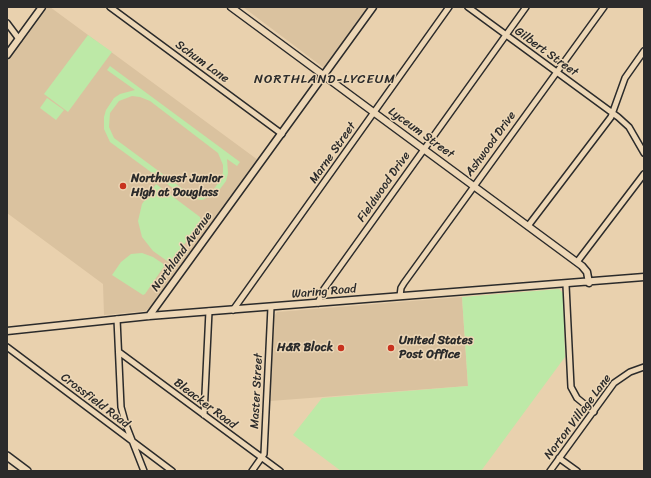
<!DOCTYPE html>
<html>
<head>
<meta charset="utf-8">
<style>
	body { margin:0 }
	#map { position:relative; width:651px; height:478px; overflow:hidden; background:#e9d1ae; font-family:Sriracha,sans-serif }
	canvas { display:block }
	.frame { position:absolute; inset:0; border:8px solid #2b2b2b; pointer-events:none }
</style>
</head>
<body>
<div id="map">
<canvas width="651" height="478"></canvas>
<div class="frame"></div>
</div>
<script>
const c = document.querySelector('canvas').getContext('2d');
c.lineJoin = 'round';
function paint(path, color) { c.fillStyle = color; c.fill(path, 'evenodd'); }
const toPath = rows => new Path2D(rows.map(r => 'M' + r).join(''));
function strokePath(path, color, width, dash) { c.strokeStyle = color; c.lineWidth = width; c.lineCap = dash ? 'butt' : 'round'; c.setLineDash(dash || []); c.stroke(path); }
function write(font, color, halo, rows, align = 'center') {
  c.font = font + ' Sriracha,sans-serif'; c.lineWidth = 3; c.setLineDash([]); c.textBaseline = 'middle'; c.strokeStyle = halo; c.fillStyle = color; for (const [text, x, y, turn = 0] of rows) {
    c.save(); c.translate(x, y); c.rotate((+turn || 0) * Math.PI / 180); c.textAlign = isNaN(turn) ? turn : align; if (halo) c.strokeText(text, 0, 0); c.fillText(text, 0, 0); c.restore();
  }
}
paint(toPath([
	[48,7,50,7,258,160,150,308,145,311,104,315,103,284,7,213,7,62],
	[243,7,368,7,324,68],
	[462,297,468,386,270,401,274,316,277,312]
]), '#dac29f');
paint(toPath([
	[88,35,112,52,68,112,44,94],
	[110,66,240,162,237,166,227,159,228,173,226,181,217,193,202,200,185,197,110,142,104,129,104,117,106,110,114,98,120,94,135,90,107,70],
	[132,96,140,97,150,101,218,153,223,165,223,172,221,179,214,189,201,194,187,192,114,138,109,127,110,113,119,101],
	[47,98,64,110,56,120,40,108],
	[156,184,200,217,201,222,170,263,153,251,142,237,138,221,142,204],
	[142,253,153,257,165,265,145,294,143,295,112,275,121,262,131,254],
	[559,289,563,293,565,357,481,471,341,471,293,435,322,398,468,386,462,297]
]), '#bde9a7');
const minor = toPath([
	[110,7,282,134],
	[468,7,618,117,629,127,644,153],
	[7,23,19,39],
	[528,226,611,117,625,78,644,51],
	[577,262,644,174],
	[566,285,571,387,577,398,594,412],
	[400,296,401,288,404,283,604,7],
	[318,303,324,289,526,7],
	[233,310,449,7],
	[117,319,121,407,126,425,144,471],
	[7,347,172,471],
	[119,352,280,471],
	[204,415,209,311],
	[559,458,577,471],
	[252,471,264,454,271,307],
	[550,471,614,383,630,372,644,367]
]);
const tertiary = toPath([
	[231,7,582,266,587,272,589,283],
	[7,55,42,7],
	[149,316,373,7],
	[7,331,149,316,644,277]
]);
const secondary = toPath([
	[7,456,27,471]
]);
strokePath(minor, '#2b2b2b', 8);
strokePath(tertiary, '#2b2b2b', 9);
strokePath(secondary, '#2b2b2b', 10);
strokePath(minor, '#edd7b6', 5);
strokePath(tertiary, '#edd7b6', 6);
strokePath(secondary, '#edd7b6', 7);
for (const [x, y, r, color] of [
	[123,186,4,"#c8321e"],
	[341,348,4,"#c8321e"],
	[391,348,4,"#c8321e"]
]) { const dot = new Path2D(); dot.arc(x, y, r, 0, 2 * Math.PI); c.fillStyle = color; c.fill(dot); strokePath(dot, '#edd7b6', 1.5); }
write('12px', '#2b2b2b', '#edd7b6', [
	["Gilbert Street",546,52,36],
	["Schum Lane",202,62,36],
	["Lyceum Street",421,133,36],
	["Ashwood Drive",491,144,-54],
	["Marne Street",333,153,-55],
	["Fieldwood Drive",384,187,-55],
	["Northland Avenue",182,252,-54],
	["Waring Road",324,292,-5],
	["Master Street",257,391,-87],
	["Crossfield Road",95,401,37],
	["Bleacker Road",205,404,37],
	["Norton Village Lane",578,417,-53]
]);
write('bold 12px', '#2b2b2b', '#edd7b6', [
	["Northwest Junior",131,179],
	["High at Douglass",131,193],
	["United States",399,341],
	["Post Office",399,355],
	["H&R Block",333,348,"right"]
], 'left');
c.letterSpacing = '1px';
write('13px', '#2b2b2b', '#edd7b6', [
	["NORTHLAND-LYCEUM",325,80]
]);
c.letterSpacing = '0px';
</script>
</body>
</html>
